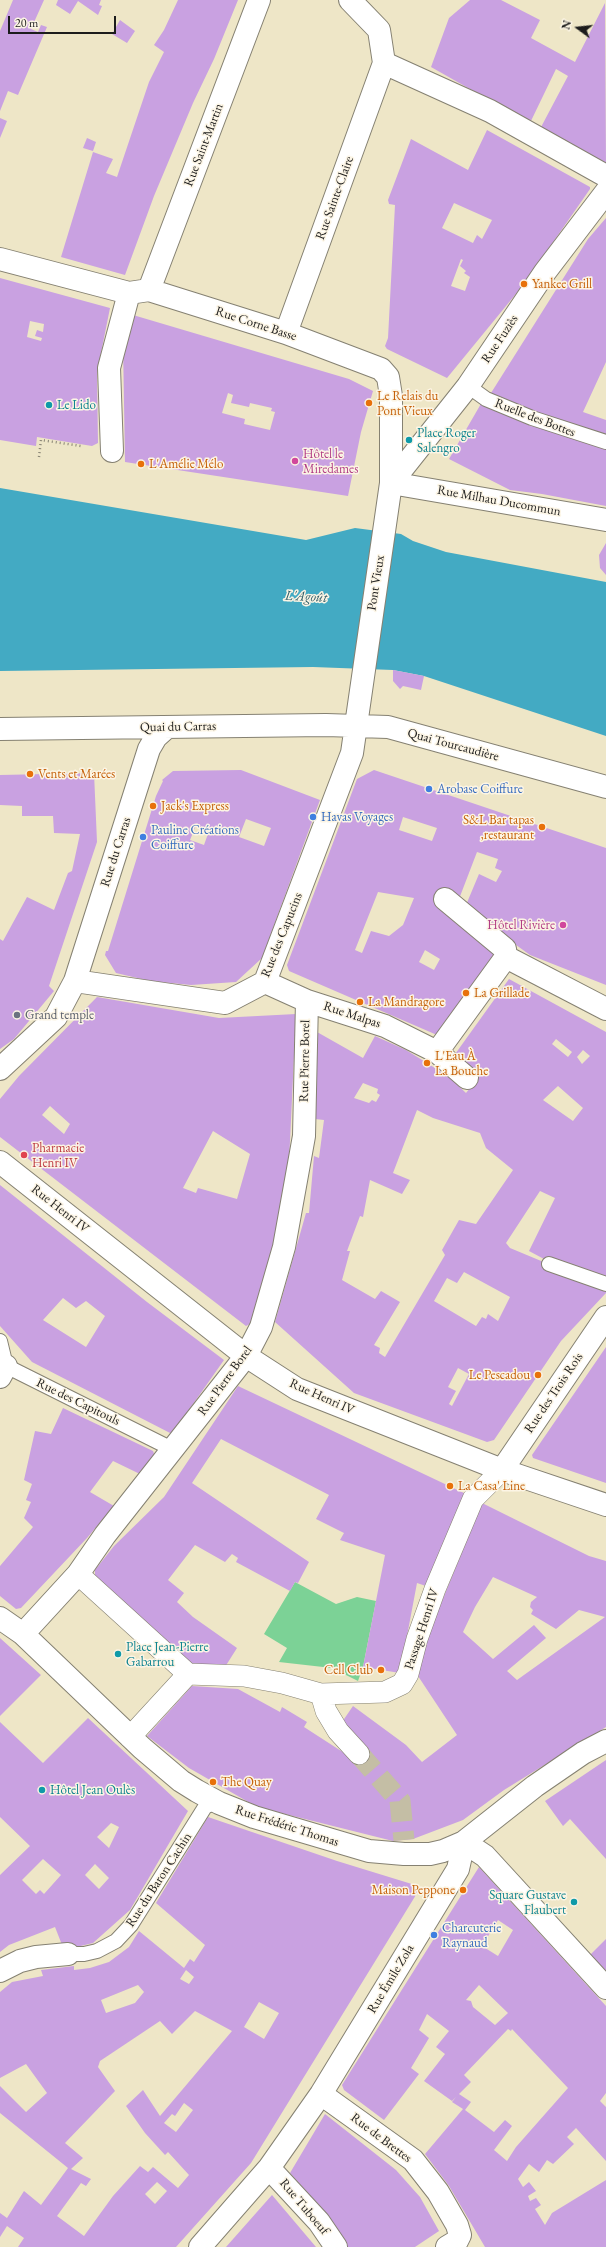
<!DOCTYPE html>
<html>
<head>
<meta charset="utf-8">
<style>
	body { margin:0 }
	#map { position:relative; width:606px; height:2247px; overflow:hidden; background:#eee6c7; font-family:"EB Garamond",serif }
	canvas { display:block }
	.north { position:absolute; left:558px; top:8px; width:40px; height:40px; -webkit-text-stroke:3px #fcf5e5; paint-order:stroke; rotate:285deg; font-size:11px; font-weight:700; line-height:16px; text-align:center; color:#1c1c1c }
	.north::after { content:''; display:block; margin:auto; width:14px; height:18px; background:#1c1c1c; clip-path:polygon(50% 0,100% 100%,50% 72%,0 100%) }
	.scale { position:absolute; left:8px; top:16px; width:108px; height:18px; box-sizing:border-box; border:2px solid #1c1c1c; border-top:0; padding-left:5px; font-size:12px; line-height:14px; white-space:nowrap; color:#1c1c1c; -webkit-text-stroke:3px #fcf5e5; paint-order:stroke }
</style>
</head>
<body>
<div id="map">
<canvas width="606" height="2247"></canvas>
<div class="north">N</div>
<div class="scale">20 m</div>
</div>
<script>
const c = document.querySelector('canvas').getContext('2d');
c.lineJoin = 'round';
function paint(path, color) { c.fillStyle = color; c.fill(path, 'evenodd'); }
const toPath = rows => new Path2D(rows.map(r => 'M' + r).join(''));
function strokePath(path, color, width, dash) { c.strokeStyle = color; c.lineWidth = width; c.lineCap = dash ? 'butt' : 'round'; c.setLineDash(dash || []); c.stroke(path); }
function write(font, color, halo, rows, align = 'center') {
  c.font = font + ' "EB Garamond",serif'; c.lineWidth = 3; c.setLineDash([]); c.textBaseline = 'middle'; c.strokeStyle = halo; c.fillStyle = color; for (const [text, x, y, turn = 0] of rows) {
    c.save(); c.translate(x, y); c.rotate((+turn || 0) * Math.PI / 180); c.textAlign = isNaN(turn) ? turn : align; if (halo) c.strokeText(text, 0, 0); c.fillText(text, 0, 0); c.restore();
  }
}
paint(toPath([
	[295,1582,336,1604,357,1597,376,1601,363,1667,358,1681,332,1668,279,1662,287,1648,264,1634]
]), '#7cd296');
paint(toPath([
	[0,488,306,540,355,528,401,534,413,541,446,552,606,582,606,736,424,676,393,670,313,667,0,671]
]), '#43aac3');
paint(toPath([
	[13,0,44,0,31,29,38,32,41,25,47,27,18,95,8,91,0,111,0,31],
	[58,0,101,0,99,5,102,6,98,15,78,1,70,14,56,5],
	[178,0,238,0,214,59,193,103,154,196,125,275,61,257,93,152,113,159,106,173,117,177,149,82,164,52,154,45,164,30],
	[470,0,501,0,540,20,531,38,575,62,605,3,606,167,540,129,568,76,556,69,530,123,431,67,449,18],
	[120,20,135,31,127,43,112,34],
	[0,118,7,121,0,138],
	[487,130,590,187,590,189,524,284,447,378,387,349,385,346,388,338,395,205,389,204,388,200,411,139,468,170],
	[454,203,492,220,482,239,477,235,473,243,442,228],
	[461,259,463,260,460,266,466,271,464,273,470,277,465,291,451,286],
	[87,138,96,142,93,151,83,148],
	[606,218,606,362,583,412,606,420,606,438,553,420,491,393,588,239],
	[0,278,110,308,97,373,98,443,92,446,37,437,36,446,0,440],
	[30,321,44,324,43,332,37,330,35,336,42,338,41,341,27,337],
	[133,315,349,379,373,391,361,432,348,496,125,462,123,344],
	[228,393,233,395,231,403,249,407,250,403,272,408,271,411,275,412,270,430,244,424,245,419,222,413],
	[482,402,531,426,551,429,606,445,606,506,542,494,510,490,449,459],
	[606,543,606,575,600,568,599,555],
	[393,670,424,676,421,690,403,686,400,689,393,681],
	[241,770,320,800,262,958,236,982,191,985,150,981,116,973,105,955,106,951,108,951,156,796,163,781,162,780,173,771],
	[246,819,271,828,264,846,239,837],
	[196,825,209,831,204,845,190,840],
	[374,770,606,848,606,985,530,955,480,919,466,905,479,874,496,882,502,871,495,868,498,859,477,852,459,899,494,954,437,1035,289,971,287,965,357,779],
	[403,817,437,828,432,841,399,830],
	[378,892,414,898,403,925,389,936,371,931,362,953,355,950],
	[425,950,440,959,434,970,419,962],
	[94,773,97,842,49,986,54,991,14,1039,0,1049,0,939,3,941,27,897,54,910,68,873,72,871,80,834,54,833,53,816,22,816,22,806,0,805,0,775],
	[509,979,606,1032,606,1278,544,1259,529,1251,555,1198,540,1191,506,1243,510,1248,606,1288,606,1293,561,1341,494,1440,487,1442,354,1393,275,1322,306,1213,309,1213,314,1156,319,1158,324,1120,315,1119,317,1032,363,1058,375,1036,406,1050,427,1063,449,1077,466,1093,482,1073,453,1057],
	[556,1039,572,1052,568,1057,552,1044],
	[583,1050,590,1056,582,1064,577,1057],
	[363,1083,378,1089,377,1093,380,1095,376,1102,372,1100,369,1103,354,1098],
	[558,1086,583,1108,573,1121,543,1100],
	[417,1110,433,1118,480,1133,486,1148,513,1170,476,1224,459,1220,442,1250,445,1255,385,1357,379,1353,380,1348,374,1345,400,1302,381,1291,375,1299,342,1280,350,1251,347,1251,360,1216,363,1217,370,1180,402,1194,410,1180,393,1173],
	[464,1272,510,1297,498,1321,488,1314,486,1319,482,1317,476,1326,434,1301,447,1278,457,1283],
	[458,1368,469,1374,452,1406,449,1404,456,1391,448,1387],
	[97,997,219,1018,296,1014,289,1162,278,1229,263,1295,250,1324,246,1326,0,1137,0,1099,19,1076],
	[50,1106,70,1124,64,1134,42,1115],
	[213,1131,250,1154,237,1199,198,1188,196,1193,183,1188],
	[0,1185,147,1302,224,1360,172,1434,32,1362,0,1326],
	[63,1298,76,1308,86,1301,105,1316,86,1347,43,1320],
	[606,1347,606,1483,533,1458,532,1455],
	[238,1386,466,1494,426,1586,417,1583,400,1673,363,1667,385,1555,340,1540,344,1533,316,1519,329,1495,221,1439,192,1483,309,1562,298,1583,295,1582,290,1591,236,1562,238,1558,232,1554,225,1562,195,1545,168,1580,184,1593,177,1602,193,1617,237,1648,225,1667,191,1665,95,1578,95,1570,114,1546,164,1497],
	[63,1408,153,1451,156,1459,142,1475,113,1461,90,1492,114,1506,87,1538,21,1608,16,1609,0,1596,0,1566,33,1527,24,1518,31,1502,26,1500,32,1484,24,1480,35,1431,51,1434],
	[482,1503,589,1556,606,1561,606,1727,504,1790,463,1820,413,1839,393,1841,257,1807,189,1768,147,1736,192,1686,238,1689,280,1712,282,1707,307,1722,304,1727,352,1758,340,1725,353,1706,406,1745,422,1762,457,1735,418,1676,424,1645],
	[493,1577,537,1597,531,1602,530,1607,533,1610,531,1614,556,1629,579,1610,605,1617,517,1680,507,1671,546,1638,534,1625,493,1659,463,1632,475,1607],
	[0,1638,41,1675,0,1716],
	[88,1718,188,1811,130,1910,93,1943,64,1950,55,1927,9,1945,0,1952,0,1875,30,1846,0,1817,0,1722,43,1763],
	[111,1823,119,1827,109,1848,97,1837],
	[43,1859,61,1875,44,1894,40,1890,36,1894,22,1880],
	[95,1864,109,1878,99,1889,85,1875],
	[606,1760,606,1859,570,1819,563,1826,545,1801],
	[208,1817,337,1861,415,1885,419,1890,251,2163,176,2247,18,2247,24,2238,7,2226,0,2237,0,2213,7,2218,24,2191,41,2205,68,2168,0,2113,0,2086,26,2112,47,2093,26,2064,0,2078,0,1992,12,1982,43,1976,41,1970,74,1966,74,1970,90,1968,109,1962,129,1947,139,1931,184,1968,190,1959,194,1962,205,1945,156,1903],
	[186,1970,194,1977,189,1984,180,1979],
	[138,1985,144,1992,135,2003,106,2013,101,2000],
	[259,2002,279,2013,264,2039,244,2027],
	[195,2011,232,2031,160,2116,143,2090,126,2106,145,2133,165,2155,168,2152,189,2175,178,2188,153,2167,148,2172,140,2166,113,2196,84,2236,57,2216,81,2183,86,2186,91,2179,71,2169,83,2158,65,2143,115,2091,98,2067,100,2061,160,2021,172,2034],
	[184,2103,193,2110,176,2132,164,2123,172,2114,175,2116],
	[157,2182,167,2191,155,2204,145,2194],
	[479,1867,606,2006,606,2093,600,2101,606,2107,606,2161,576,2128,567,2137,574,2144,553,2164,547,2160,539,2172,529,2164,518,2179,523,2187,529,2182,536,2191,528,2196,530,2201,536,2198,541,2205,535,2209,545,2225,552,2213,606,2180,606,2247,485,2247,449,2186,425,2154,463,2109,452,2102,456,2097,452,2101,424,2081,445,2054,436,2047,449,2031,427,2014,419,2030,429,2038,411,2068,419,2074,384,2120,344,2090,342,2085],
	[498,1920,513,1930,498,1956,482,1946],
	[479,1985,508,2013,495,2025,473,2007,471,2001,466,2000],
	[508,2029,511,2031,512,2029,568,2088,516,2147,507,2161,494,2150,512,2126,505,2120,494,2132,465,2110,471,2102,459,2094,471,2082,464,2075],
	[606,1939,606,1974,589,1956],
	[325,2114,396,2170,420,2197,439,2231,415,2247,347,2247,319,2206,290,2173],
	[272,2195,316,2247,226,2247]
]), '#c9a1e1');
strokePath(toPath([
	[359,1754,400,1801,404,1840]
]), '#c4bea5', 21, [21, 10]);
const service = toPath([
	[468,386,486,399,532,418,606,442],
	[549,1264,606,1284],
	[0,1341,6,1366,174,1450],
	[68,1954,84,1954,97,1951,116,1941,131,1925,205,1807,211,1804,219,1803]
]);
const pedestrian = toPath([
	[78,1574,188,1674],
	[188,1674,244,1676,282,1683,321,1694,385,1692,402,1684,408,1674,417,1639,435,1589,473,1499,502,1470],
	[321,1694,326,1711,338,1731,359,1754],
	[130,1737,188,1674]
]);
const minor = toPath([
	[384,63,490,111,606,176],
	[606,192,545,272,468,386,391,483,606,520],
	[0,259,129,293,149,290,286,333,381,369,388,377,391,396,391,483,352,753,265,982,225,1003,75,981],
	[149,290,259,0],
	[286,333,384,63,379,30,350,0],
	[112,451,109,368,129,293],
	[0,729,326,725,388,727,606,787],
	[445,899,505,949,506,957],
	[265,982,307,1001,385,1026,437,1052,506,957,606,1009],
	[437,1052,467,1078],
	[0,1069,56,1017,75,981,149,749,156,737,166,728],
	[0,1162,246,1356,297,1389,502,1470,606,1505],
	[0,1377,6,1366],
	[502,1470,606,1317],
	[0,1618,23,1634,142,1748,181,1781,197,1791,219,1803,254,1817,369,1851,404,1854,430,1854,443,1851,464,1842,535,1786,583,1753,606,1741],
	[23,1634,78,1574,105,1535,246,1356,261,1327,284,1247,304,1136,307,1001],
	[464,1842,485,1856,606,1988],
	[0,1971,20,1961,36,1957,68,1954],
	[321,2094,413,2160,438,2192,457,2225,460,2235,457,2241,447,2247],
	[269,2168,319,2222,336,2247],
	[200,2247,269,2168,321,2094,458,1869,464,1842]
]);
strokePath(service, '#858172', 16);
strokePath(pedestrian, '#858172', 22);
strokePath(minor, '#858172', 24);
strokePath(toPath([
	[39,457,41,440,81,446]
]), '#858172', 2.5, [1, 3]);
strokePath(service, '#fff', 14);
strokePath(pedestrian, '#fff', 21);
strokePath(minor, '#fff', 22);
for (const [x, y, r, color] of [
	[524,284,4,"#e8710a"],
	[369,403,4,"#e8710a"],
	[49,405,4,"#0f9aa8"],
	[409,440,4,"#0f9aa8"],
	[295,461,4,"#d1479c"],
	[141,464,4,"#e8710a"],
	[30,774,4,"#e8710a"],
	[429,789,4,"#3f7fe0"],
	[153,806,4,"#e8710a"],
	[313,817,4,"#3f7fe0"],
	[542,827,4,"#e8710a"],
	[143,837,4,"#3f7fe0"],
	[563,925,4,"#d1479c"],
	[466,993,4,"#e8710a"],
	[360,1002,4,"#e8710a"],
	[17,1015,4,"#6b7280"],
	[427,1063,4,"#e8710a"],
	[24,1155,4,"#e0444e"],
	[538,1375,4,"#e8710a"],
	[450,1486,4,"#e8710a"],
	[118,1654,4,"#0f9aa8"],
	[381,1670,4,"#e8710a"],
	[213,1782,4,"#e8710a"],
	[42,1790,4,"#0f9aa8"],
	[463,1890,4,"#e8710a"],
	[574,1902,4,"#0f9aa8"],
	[434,1935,4,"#3f7fe0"]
]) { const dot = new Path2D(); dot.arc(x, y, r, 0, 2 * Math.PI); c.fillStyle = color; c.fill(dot); strokePath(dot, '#fcf5e5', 1.5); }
write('13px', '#1c1c1c', '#fcf5e5', [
	["Rue Saint-Martin",204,145,-69],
	["Rue Sainte-Claire",335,198,-70],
	["Rue Corne Basse",256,324,18],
	["Rue Fuziès",500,339,-56],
	["Ruelle des Bottes",535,418,21],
	["Rue Milhau Ducommun",499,501,10],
	["Pont Vieux",376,583,-81],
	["Quai du Carras",178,727,-1],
	["Quai Tourcaudière",453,745,15],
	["Rue du Carras",116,852,-72],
	["Rue des Capucins",282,935,-68],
	["Rue Malpas",352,1015,18],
	["Rue Pierre Borel",305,1061,-89],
	["Rue Henri IV",60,1209,38],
	["Rue Pierre Borel",225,1381,-54],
	["Rue des Trois Rois",554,1393,-56],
	["Rue Henri IV",322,1397,24],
	["Rue des Capitouls",78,1402,26],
	["Passage Henri IV",422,1629,-72],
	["Rue Frédéric Thomas",287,1826,18],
	["Rue du Baron Cachin",159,1880,-57],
	["Rue Émile Zola",391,1979,-59],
	["Rue de Brettes",381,2138,37],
	["Rue Tuboeuf",304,2207,50]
]);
write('13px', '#c56008', '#fcf5e5', [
	["Yankee Grill",532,284],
	["Le Relais du",377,396],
	["Pont Vieux",377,411],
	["L'Amélie Mélo",149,464],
	["Vents et Marées",38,774],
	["Jack's Express",161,806],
	["S&L Bar tapas",534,820,"right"],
	[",restaurant",534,835,"right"],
	["La Grillade",474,993],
	["La Mandragore",368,1002],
	["L'Eau À",435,1056],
	["La Bouche",435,1071],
	["Le Pescadou",530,1375,"right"],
	["La Casa' Line",458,1486],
	["Cell Club",373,1670,"right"],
	["The Quay",221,1782],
	["Maison Peppone",455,1890,"right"]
], 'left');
write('13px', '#0d838f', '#fcf5e5', [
	["Le Lido",57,405],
	["Place Roger",417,433],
	["Salengro",417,448],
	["Place Jean-Pierre",126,1647],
	["Gabarrou",126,1662],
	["Hôtel Jean Oulès",50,1790],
	["Square Gustave",566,1895,"right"],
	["Flaubert",566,1910,"right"]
], 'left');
write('13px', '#b23c85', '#fcf5e5', [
	["Hôtel le",303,454],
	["Miredames",303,469],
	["Hôtel Rivière",555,925,"right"]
], 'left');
write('13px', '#366cbe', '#fcf5e5', [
	["Arobase Coiffure",437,789],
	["Havas Voyages",321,817],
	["Pauline Créations",151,830],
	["Coiffure",151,845],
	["Charcuterie",442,1928],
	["Raynaud",442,1943]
], 'left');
write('13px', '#5b616d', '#fcf5e5', [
	["Grand temple",25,1015]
], 'left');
write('13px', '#be3a42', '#fcf5e5', [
	["Pharmacie",32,1148],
	["Henri IV",32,1163]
], 'left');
write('italic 14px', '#2e5c67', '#fcf5e5', [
	["L'Agoût",306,597,3]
]);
</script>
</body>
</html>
